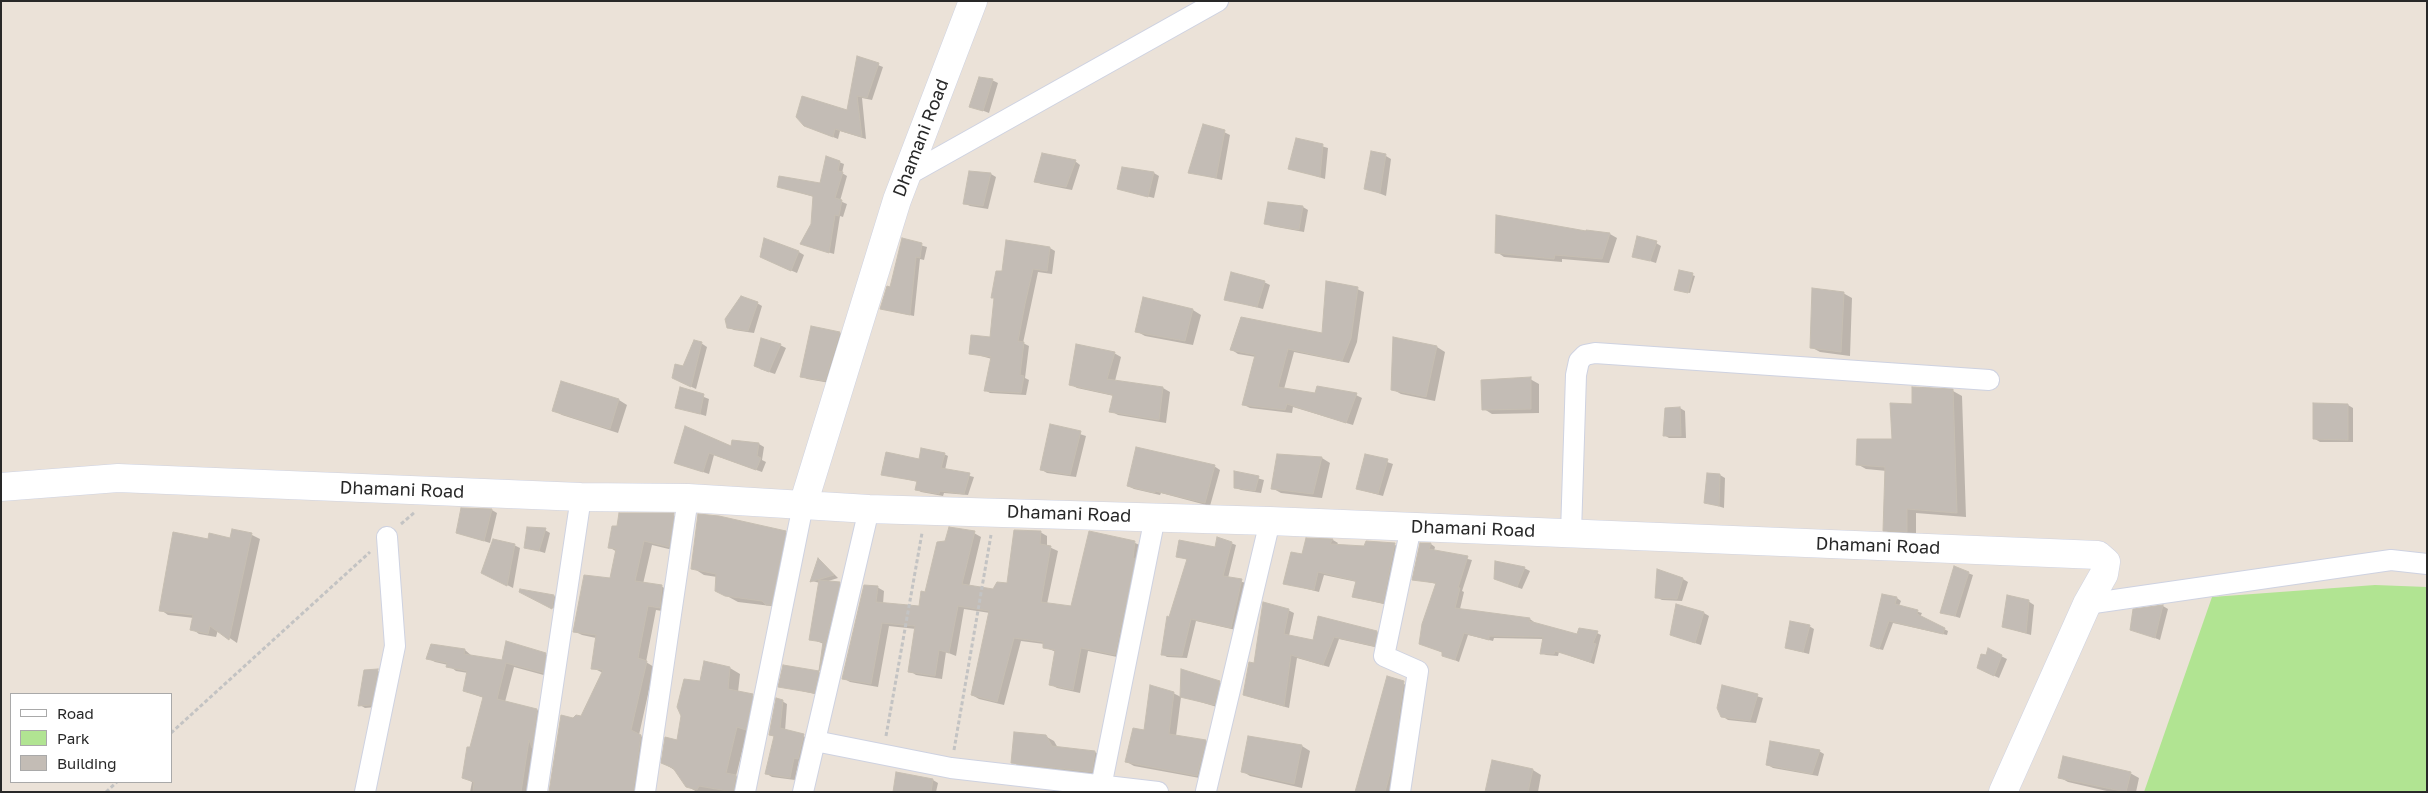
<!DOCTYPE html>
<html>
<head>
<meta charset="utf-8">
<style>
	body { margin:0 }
	#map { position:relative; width:2428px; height:793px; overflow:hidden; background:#ebe2d8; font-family:"Golos Text",sans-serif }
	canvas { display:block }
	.frame { position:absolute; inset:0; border:2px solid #282828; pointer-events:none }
	.legend { position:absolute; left:10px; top:693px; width:162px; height:90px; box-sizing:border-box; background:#fff; border:1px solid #a9a9a9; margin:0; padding:6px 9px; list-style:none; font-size:15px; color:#282828 }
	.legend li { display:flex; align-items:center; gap:10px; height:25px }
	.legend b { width:25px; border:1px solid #a9a9a9 }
</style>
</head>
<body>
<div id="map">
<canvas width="2428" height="793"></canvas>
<div class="frame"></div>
<ul class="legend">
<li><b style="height:6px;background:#fff"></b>Road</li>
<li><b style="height:14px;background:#b1e492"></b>Park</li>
<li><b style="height:14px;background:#c3bcb5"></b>Building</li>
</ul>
</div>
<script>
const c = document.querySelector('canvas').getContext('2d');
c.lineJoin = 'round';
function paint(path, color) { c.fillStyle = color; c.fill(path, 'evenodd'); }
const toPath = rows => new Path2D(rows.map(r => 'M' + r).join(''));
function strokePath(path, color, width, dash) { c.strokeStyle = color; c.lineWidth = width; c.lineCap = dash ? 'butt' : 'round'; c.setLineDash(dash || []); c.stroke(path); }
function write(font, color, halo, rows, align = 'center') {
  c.font = font + ' "Golos Text",sans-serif'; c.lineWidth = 4; c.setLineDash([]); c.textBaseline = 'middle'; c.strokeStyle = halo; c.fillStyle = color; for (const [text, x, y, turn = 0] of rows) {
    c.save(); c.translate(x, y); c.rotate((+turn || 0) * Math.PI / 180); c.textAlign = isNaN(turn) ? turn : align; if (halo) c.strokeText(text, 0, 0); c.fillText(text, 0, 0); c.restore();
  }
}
paint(toPath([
	[2375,585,2427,587,2427,792,2144,792,2212,597]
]), '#b1e492');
paint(toPath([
	[858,57,883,67,872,100,862,98,866,139,840,131,838,139,805,126,848,112],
	[992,80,998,83,989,113,971,106],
	[1224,132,1230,135,1222,180,1190,172],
	[1297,139,1328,148,1325,179,1290,168],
	[1386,156,1391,159,1386,196,1366,188],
	[1075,161,1080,165,1072,190,1041,184,1036,181],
	[839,162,844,164,842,173,847,176,840,201,847,204,843,217,840,216,834,254,801,244,812,225,814,197,778,186,821,185],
	[1123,169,1154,173,1159,176,1154,198,1118,189],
	[970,172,991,174,996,177,988,209,970,206,964,203],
	[1303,207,1308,210,1304,232,1271,226,1266,223],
	[1587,233,1610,234,1617,238,1609,263,1562,259,1562,262,1504,257,1497,252],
	[902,240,927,247,924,260,920,259,914,316,881,309,891,289],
	[1656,243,1661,246,1656,263,1634,256],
	[1050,248,1055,251,1052,274,1038,272,1023,343,1029,346,1025,378,1029,380,1026,395,990,393,985,390,992,359,970,353,991,338,995,299,993,297,1003,273],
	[799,252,804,255,797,273,767,260],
	[1680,271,1695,276,1690,293,1678,290],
	[1264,282,1270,285,1263,309,1225,299],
	[1357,289,1364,292,1357,342,1349,363,1294,352,1284,389,1316,395,1356,395,1362,398,1353,425,1293,407,1292,413,1250,408,1244,405,1256,357,1238,354,1232,350,1323,335],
	[1843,293,1852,298,1850,356,1820,352,1811,347],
	[1144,299,1193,310,1201,315,1193,345,1145,336,1136,331],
	[757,303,762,306,754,333,734,330,728,327],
	[840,333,845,336,830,383,807,379,802,376],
	[1394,339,1437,347,1445,352,1435,401,1401,394,1392,389],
	[701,343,707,347,696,389,679,381,684,367],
	[780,345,786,348,775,374,760,369],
	[1114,353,1121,357,1115,381,1163,388,1170,392,1166,423,1118,415,1111,411,1114,396,1077,388,1070,384],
	[1530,379,1539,384,1539,413,1492,414,1484,409],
	[562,383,619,400,627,405,618,433,562,415,553,410],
	[681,388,709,399,706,416,676,407],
	[1953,391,1962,396,1966,517,1916,513,1916,536,1894,535,1885,530,1887,471,1866,469,1857,464,1894,440,1914,405],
	[2348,405,2353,408,2353,442,2320,442,2315,439],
	[1680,408,1685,411,1686,438,1669,438,1664,435],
	[1051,425,1086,436,1076,477,1047,473,1042,470],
	[686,428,732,447,759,444,764,447,762,460,766,462,762,472,714,455,709,474,676,463],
	[944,454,948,456,945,470,974,477,968,495,944,493,943,496,921,492,917,489,918,482,883,474],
	[1278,455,1322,458,1330,463,1322,498,1281,493,1272,488],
	[1366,455,1393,464,1383,496,1357,489],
	[1214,466,1220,470,1210,506,1161,493,1160,495,1134,489,1128,486],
	[1235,472,1264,480,1261,493,1241,490,1235,487],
	[1720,475,1725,478,1724,508,1705,502],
	[462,509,492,510,497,513,490,543,458,533],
	[673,515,681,519,677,551,652,545,643,584,661,586,669,591,668,612,656,610,646,662,654,667,639,735,649,741,642,792,550,792,574,720,581,718,603,673,593,668,596,638,582,635,574,631,611,580,617,552,609,547],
	[545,530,550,533,545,553,525,547],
	[233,531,252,535,260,539,237,643,218,630,216,637,199,634,192,629,194,618,168,615,161,610,231,539],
	[1040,532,1047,536,1047,546,1058,551,1047,604,1072,608,1135,543,1142,546,1122,658,1088,651,1080,693,1057,688,1050,684,1056,652,1044,647,1044,644,1021,641,1004,705,979,699,972,695,990,613,964,609,956,656,946,652,942,679,916,675,910,671,916,629,889,626,878,687,850,682,843,678,877,587,884,591,883,604,920,607,926,593,974,533,981,537,969,587,994,591,1008,584],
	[785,533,796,539,778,610,771,606,738,602,716,590,717,577,704,575,693,568],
	[1307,539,1333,540,1338,543,1336,546,1365,548,1367,542,1395,545,1400,548,1388,605,1353,597,1357,582,1324,575,1319,592,1284,583,1303,555],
	[1231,543,1236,545,1228,578,1246,583,1236,630,1196,621,1187,658,1167,657,1162,654,1170,619,1188,560,1177,556],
	[1421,544,1431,544,1435,547,1434,551,1472,560,1462,591,1464,592,1460,609,1530,619,1534,622,1533,624,1578,635,1597,633,1601,635,1594,664,1559,652,1558,656,1546,655,1542,653,1544,639,1494,638,1493,641,1468,635,1459,662,1443,655,1444,653,1421,644,1437,584,1413,579],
	[514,545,520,548,513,588,482,572],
	[819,559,838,578,825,582,839,583,845,586,825,673,820,670,824,644,811,639,820,583,812,581],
	[1524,568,1530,571,1522,589,1495,579],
	[1968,573,1973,575,1960,618,1941,612],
	[1683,579,1688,582,1682,601,1662,600,1656,597],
	[521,590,554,596,559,599,558,611],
	[1883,595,1897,598,1901,601,1899,606,1922,613,1920,617,1948,631,1947,635,1893,623,1883,650,1875,648],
	[2028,601,2034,605,2031,635,2004,627],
	[2163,606,2168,609,2160,640,2132,629,2134,610],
	[1288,610,1294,613,1289,636,1314,642,1319,618,1377,632,1382,635,1379,648,1339,639,1329,667,1297,658,1289,708,1250,697,1244,694,1255,665],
	[1704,613,1709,616,1701,645,1677,637],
	[1809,626,1814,629,1809,654,1786,648],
	[432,645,465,650,472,656,503,661,545,654,553,658,551,677,514,667,505,702,537,710,545,715,529,792,470,792,472,782,463,777,484,698,465,691,468,673,456,671,448,665,435,662,427,658],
	[2001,656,2007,659,1999,678,1984,671],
	[705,662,730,668,740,674,738,692,752,696,762,701,756,734,747,732,736,776,746,782,745,792,697,792,687,786,676,771,663,763,678,741,701,683],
	[365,671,378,671,383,674,376,707,365,708,360,705],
	[819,672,823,675,819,695,780,686],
	[1387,678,1412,687,1395,792,1356,792],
	[1219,682,1225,685,1220,708,1181,696],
	[1723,686,1763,698,1756,723,1728,720,1722,716],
	[1173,693,1181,697,1176,736,1206,741,1213,745,1205,779,1134,766,1127,762],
	[782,701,787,704,785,731,809,738,804,761,799,760,795,780,772,777,767,774,775,737,770,734],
	[1045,736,1054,741,1058,748,1095,752,1103,757,1100,776,1020,767,1012,762],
	[1249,737,1302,746,1310,751,1302,788,1250,776,1242,771],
	[1819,751,1824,754,1818,776,1773,768,1768,765],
	[1533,770,1541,775,1538,792,1487,792],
	[2130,773,2139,778,2136,792,2111,792,2068,782,2059,777],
	[933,780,938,783,936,792,894,792]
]), '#0003');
const building = toPath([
	[857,56,879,63,867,98,857,96,862,137,835,129,833,137,804,126,796,117,802,96,847,110,857,56],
	[979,77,993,79,983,111,969,107,979,77],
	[1203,124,1225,130,1216,178,1188,173,1203,124],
	[1296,138,1323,144,1320,177,1288,169,1296,138],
	[1371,151,1386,154,1380,193,1364,189,1371,151],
	[1042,153,1076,160,1066,187,1034,182,1042,153],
	[826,156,840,161,838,171,843,172,835,198,842,200,839,216,835,215,829,253,800,244,811,224,813,196,777,187,779,176,820,183,826,156],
	[1122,167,1154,172,1148,197,1117,189,1122,167],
	[969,171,991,173,983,206,963,204,969,171],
	[1268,202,1303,206,1299,230,1264,224,1268,202],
	[1496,215,1586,231,1586,230,1610,233,1602,259,1555,255,1554,259,1495,253,1496,215],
	[1637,236,1657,241,1650,261,1632,257,1637,236],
	[764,238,799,251,791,271,760,257,764,238],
	[902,238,922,243,920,258,916,257,910,315,880,309,887,286,890,287,902,238],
	[1006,240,1050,247,1047,271,1033,269,1025,304,1018,341,1024,342,1020,375,1024,376,1021,393,984,391,991,357,969,354,971,335,990,337,994,298,991,298,996,271,1002,271,1006,240],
	[1679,270,1693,273,1688,293,1674,290,1679,270],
	[1231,272,1265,281,1257,307,1224,300,1231,272],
	[1326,281,1358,287,1351,338,1342,361,1288,349,1278,387,1315,393,1317,386,1357,393,1346,423,1287,404,1285,410,1242,405,1255,355,1230,350,1241,317,1322,333,1326,281],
	[1812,288,1844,292,1841,352,1810,348,1812,288],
	[741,296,758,302,748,331,727,328,725,319,741,296],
	[1143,297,1193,309,1185,341,1135,332,1143,297],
	[811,326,840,332,825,381,800,377,811,326],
	[1393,337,1437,346,1426,397,1391,390,1393,337],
	[761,338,781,344,769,372,754,366,761,338],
	[694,340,702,342,691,387,672,378,675,364,683,366,694,340],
	[1076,344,1115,352,1107,379,1163,387,1159,420,1109,412,1113,395,1069,385,1076,344],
	[1531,377,1531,409,1482,410,1481,380,1531,377],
	[561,381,619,399,610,429,552,411,561,381],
	[680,387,704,394,700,414,675,408,680,387],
	[1912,387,1953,389,1957,513,1907,509,1907,532,1883,531,1885,467,1856,465,1857,439,1892,439,1890,403,1912,404,1912,387],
	[2313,403,2348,404,2348,440,2313,439,2313,403],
	[1680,407,1681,436,1663,436,1665,408,1680,407],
	[1050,424,1081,431,1070,475,1040,470,1050,424],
	[685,426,731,446,732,440,759,443,757,456,761,458,756,470,709,453,703,472,674,463,685,426],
	[1136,447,1215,465,1205,503,1155,491,1155,493,1127,486,1136,447],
	[921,448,945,453,941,468,970,473,964,494,940,491,939,494,915,490,917,481,881,475,886,452,919,459,921,448],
	[1277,454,1322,457,1313,494,1271,489,1277,454],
	[1365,454,1388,459,1378,494,1356,489,1365,454],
	[1234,471,1259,476,1255,491,1234,488,1234,471],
	[1707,473,1720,474,1719,506,1704,503,1707,473],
	[461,508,492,509,484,541,456,533,461,508],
	[619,513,674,513,669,547,644,541,635,581,662,585,660,608,648,606,638,658,647,661,631,730,641,735,633,792,549,792,561,715,573,718,576,715,581,716,603,670,591,669,596,635,573,632,584,575,610,578,616,549,608,548,612,526,617,526,619,513],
	[698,514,719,516,786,531,771,605,766,605,762,601,725,596,715,591,716,574,691,569,698,514],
	[527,527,546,528,539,551,524,548,527,527],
	[949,527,975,531,962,584,993,589,997,582,1007,583,1014,530,1041,531,1040,544,1051,546,1041,602,1071,606,1089,531,1135,541,1133,558,1135,559,1115,655,1081,648,1073,690,1049,685,1055,650,1043,648,1043,642,1014,638,997,702,971,695,989,611,958,606,949,653,939,650,935,676,908,672,915,626,882,623,871,684,842,679,864,585,878,586,876,602,919,606,921,591,925,592,937,542,945,541,949,527],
	[232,529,252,533,229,640,210,626,208,634,190,630,193,615,159,611,173,532,208,539,209,533,230,538,232,529],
	[1217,537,1232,542,1223,576,1242,579,1231,628,1191,619,1182,656,1161,655,1167,616,1169,617,1187,559,1176,557,1179,540,1215,547,1217,537],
	[1306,538,1333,539,1330,544,1364,546,1366,541,1395,543,1383,603,1352,597,1356,581,1318,572,1314,590,1283,584,1291,552,1302,554,1306,538],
	[493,539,515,544,507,586,481,573,493,539],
	[1420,543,1431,543,1429,549,1468,556,1458,588,1460,588,1455,608,1530,618,1529,621,1577,634,1579,628,1598,631,1593,643,1596,644,1590,662,1555,651,1554,654,1540,654,1543,637,1489,636,1489,640,1464,633,1455,660,1442,656,1442,652,1419,644,1422,624,1436,583,1412,580,1420,543],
	[818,558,834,575,810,582,818,558],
	[1495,561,1525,567,1517,587,1494,579,1495,561],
	[1954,566,1969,572,1955,616,1940,613,1954,566],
	[1657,569,1683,578,1677,599,1655,598,1657,569],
	[819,580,840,582,819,671,823,642,809,640,819,580],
	[520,589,554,595,552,609,519,592,520,589],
	[1882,594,1897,597,1895,604,1918,610,1917,614,1945,628,1943,634,1889,621,1879,649,1870,646,1882,594],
	[2007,595,2029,600,2026,633,2002,627,2007,595],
	[1263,602,1289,609,1284,634,1313,640,1318,616,1377,631,1374,646,1334,637,1323,665,1291,655,1284,706,1243,695,1249,662,1254,663,1263,602],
	[1676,604,1704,612,1695,643,1670,635,1676,604],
	[2163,605,2155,638,2130,630,2133,609,2163,605],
	[1790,621,1810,625,1803,652,1785,648,1790,621],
	[506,641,546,653,543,673,506,663,497,699,537,709,532,748,529,740,521,792,473,792,474,782,462,778,467,747,470,747,483,697,463,691,467,671,446,667,447,663,426,659,431,644,465,649,464,654,502,660,506,641],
	[1988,648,2002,655,1994,676,1977,668,1981,654,1986,655,1988,648],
	[704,661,730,667,728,689,753,694,746,730,737,727,726,773,736,775,733,792,699,786,697,790,686,787,673,768,661,763,665,737,677,740,681,716,677,707,684,679,700,681,704,661],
	[783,665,819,671,814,693,778,687,783,665],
	[378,669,371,705,358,706,364,670,378,669],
	[1181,669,1220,681,1214,705,1180,697,1181,669],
	[1387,676,1404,681,1392,766,1385,792,1355,792,1387,676],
	[1150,685,1174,692,1169,734,1206,740,1197,776,1125,762,1133,728,1144,730,1150,685],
	[1722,685,1758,694,1750,721,1721,717,1717,708,1722,685],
	[776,698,783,700,780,728,804,734,798,759,794,758,790,778,765,774,774,736,769,735,776,698],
	[1014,732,1046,735,1052,746,1095,751,1092,772,1011,763,1014,732],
	[1248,736,1302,745,1294,784,1241,772,1248,736],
	[1770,741,1820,750,1812,774,1766,765,1770,741],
	[2063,756,2131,772,2126,792,2058,778,2063,756],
	[1492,760,1533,769,1528,792,1485,792,1492,760],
	[896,772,933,779,931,792,893,792,896,772]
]);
paint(building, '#c3bcb5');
strokePath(building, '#c6beb2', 1);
const minor = toPath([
	[906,176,1218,1],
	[1571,533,1576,375,1579,361,1585,355,1595,353,1989,380],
	[2087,604,2391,560,2427,564],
	[815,741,951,768,1158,792],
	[1206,791,1270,521],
	[365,792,395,646,387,537],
	[537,792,581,497],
	[645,792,688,498],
	[745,792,803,505],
	[803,792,869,509],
	[1100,792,1155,517],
	[1400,792,1418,671,1384,656,1411,527]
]);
const secondary = toPath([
	[1,487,118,478,581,497,688,498,869,509,1270,521,2098,555,2106,562,2104,574,2087,604,2003,792],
	[803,505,897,200,973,1]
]);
strokePath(minor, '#ced2e1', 22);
strokePath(secondary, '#ced2e1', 29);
strokePath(toPath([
	[401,524,415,512],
	[171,733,370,552],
	[886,736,922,533],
	[954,750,991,535],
	[106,792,117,782]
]), '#c3c3c3', 3, [4, 2.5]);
strokePath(minor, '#fff', 20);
strokePath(secondary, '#fff', 28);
write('18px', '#282828', '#fff', [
	["Dhamani Road",921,138,-69],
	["Dhamani Road",402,490,2],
	["Dhamani Road",1069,514,2],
	["Dhamani Road",1473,529,2],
	["Dhamani Road",1878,546,2]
]);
</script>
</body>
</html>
